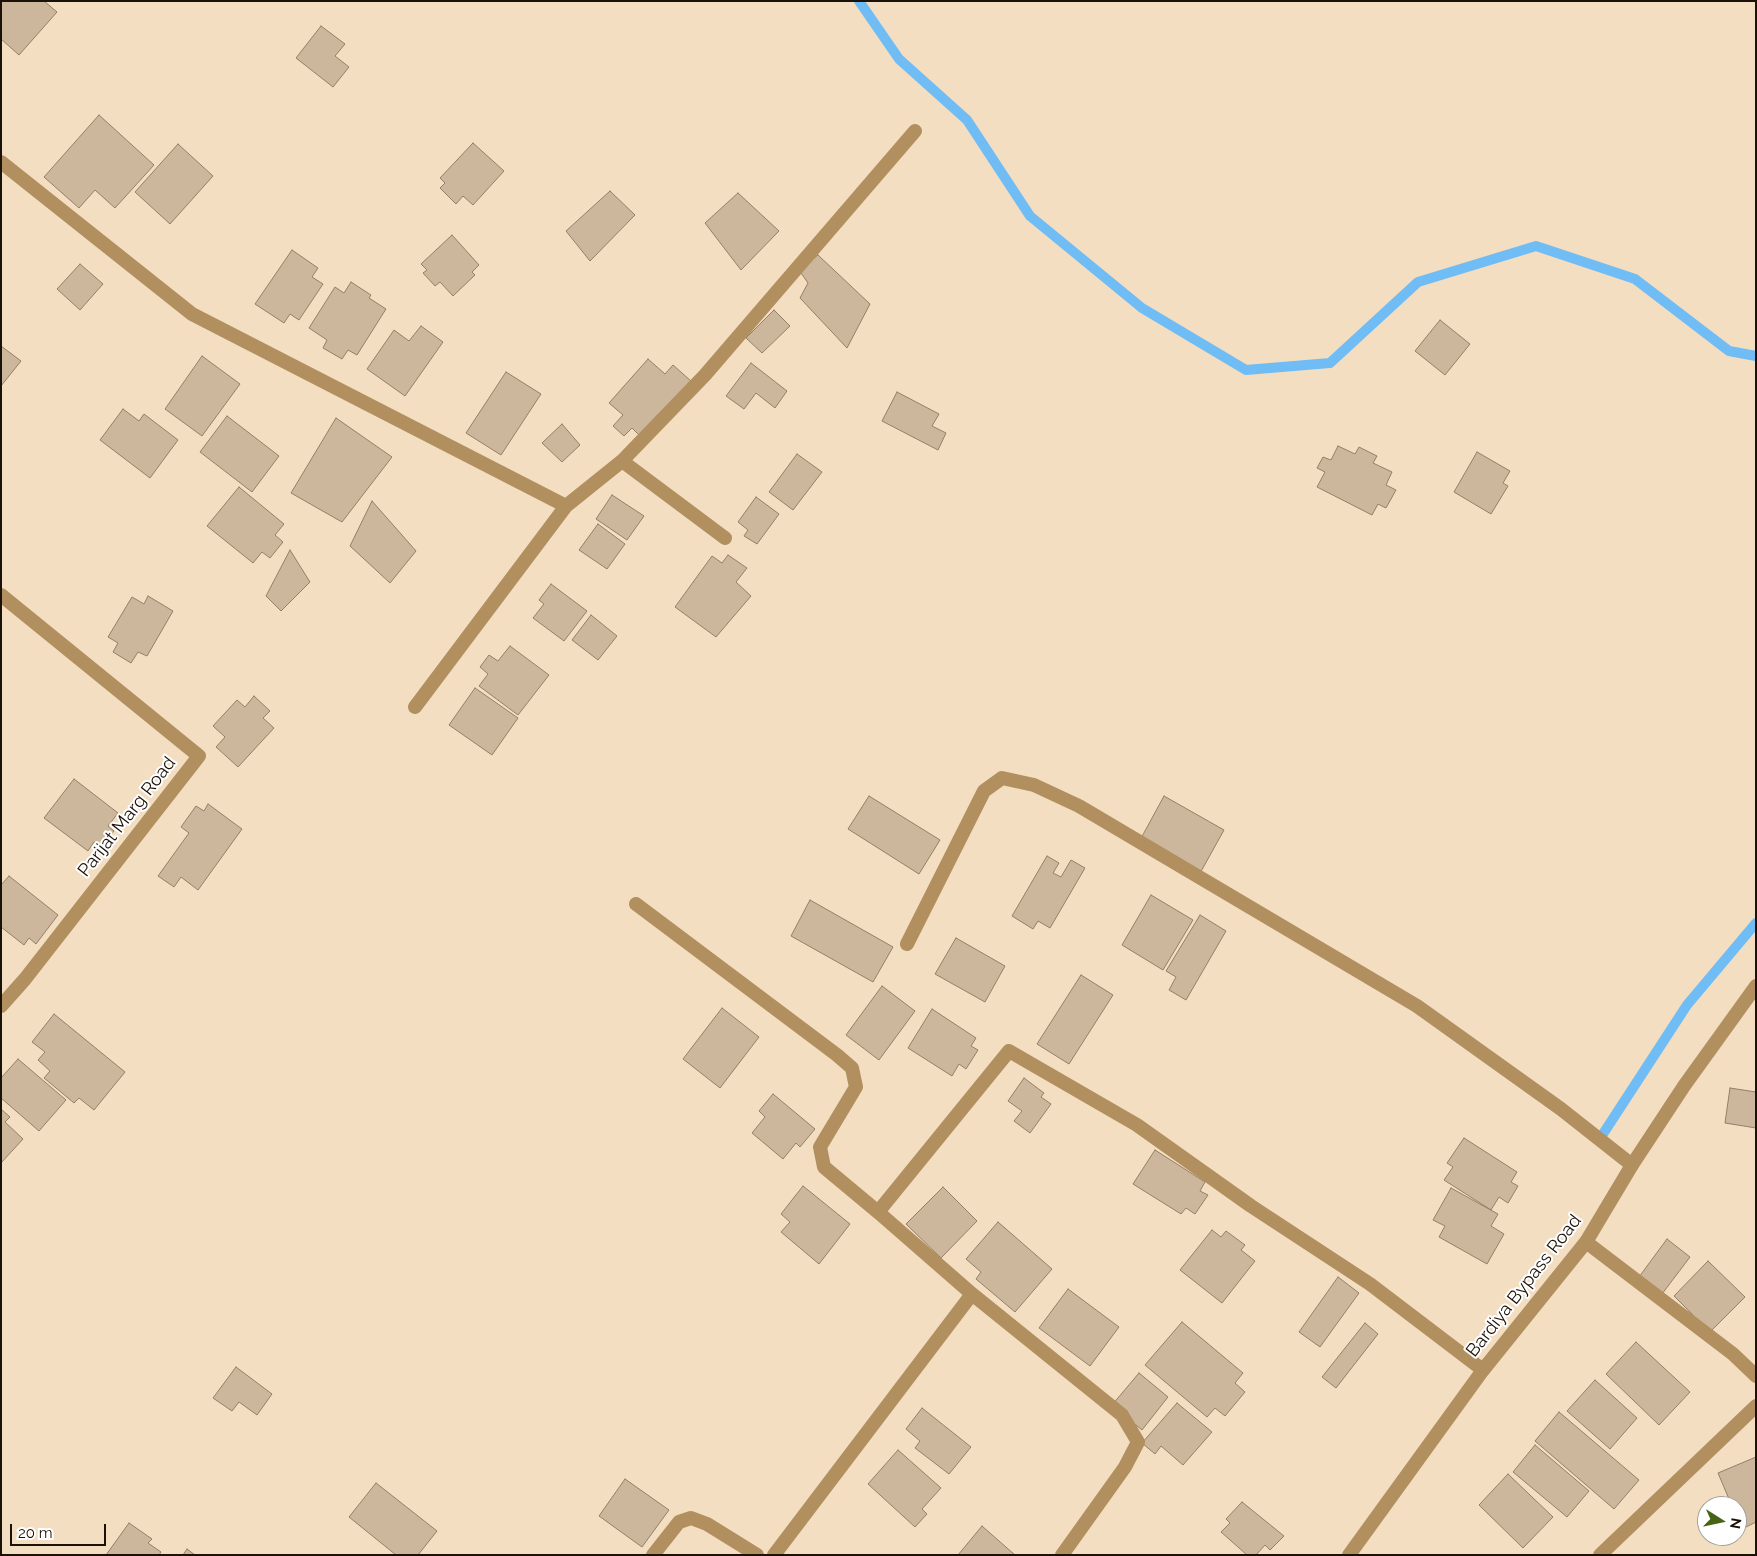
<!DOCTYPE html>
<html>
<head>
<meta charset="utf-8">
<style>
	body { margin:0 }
	#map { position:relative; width:1757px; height:1556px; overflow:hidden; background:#f3dec2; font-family:Raleway,sans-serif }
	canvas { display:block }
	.frame { position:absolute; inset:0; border:2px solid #1a1208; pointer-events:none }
	.north { position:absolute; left:1697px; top:1496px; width:50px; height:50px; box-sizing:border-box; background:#fff; border:1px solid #a3a09c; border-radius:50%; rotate:100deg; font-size:14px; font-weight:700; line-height:20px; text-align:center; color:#1a1208 }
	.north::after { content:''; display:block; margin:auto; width:18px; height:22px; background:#476416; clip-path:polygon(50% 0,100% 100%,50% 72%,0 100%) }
	.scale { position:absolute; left:10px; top:1524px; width:96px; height:22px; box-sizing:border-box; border:2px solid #1a1208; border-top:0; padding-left:6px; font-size:15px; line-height:18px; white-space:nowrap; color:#1a1208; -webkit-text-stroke:4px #fff; paint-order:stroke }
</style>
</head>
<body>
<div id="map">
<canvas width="1757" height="1556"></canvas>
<div class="frame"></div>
<div class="north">N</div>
<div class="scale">20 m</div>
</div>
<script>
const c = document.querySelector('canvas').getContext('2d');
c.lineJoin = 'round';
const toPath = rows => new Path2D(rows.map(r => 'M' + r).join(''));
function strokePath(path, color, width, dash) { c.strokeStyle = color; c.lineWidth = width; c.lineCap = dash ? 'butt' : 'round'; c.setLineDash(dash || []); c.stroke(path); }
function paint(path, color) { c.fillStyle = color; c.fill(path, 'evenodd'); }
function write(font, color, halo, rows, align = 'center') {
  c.font = font + ' Raleway,sans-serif'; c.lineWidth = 4; c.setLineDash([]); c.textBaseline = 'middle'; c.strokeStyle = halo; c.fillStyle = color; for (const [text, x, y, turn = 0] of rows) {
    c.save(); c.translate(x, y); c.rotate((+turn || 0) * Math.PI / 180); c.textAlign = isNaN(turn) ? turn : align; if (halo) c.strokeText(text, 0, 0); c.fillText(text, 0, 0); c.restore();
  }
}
strokePath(toPath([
	[859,1,899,59,967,120,1030,216,1142,308,1246,370,1330,363,1418,282,1536,246,1635,279,1729,351,1756,356],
	[1601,1137,1687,1005,1756,923]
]), '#70bcf5', 10);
const building = toPath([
	[1,1,44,1,57,12,19,55,1,39,1,1],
	[321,26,345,44,335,56,349,67,333,87,296,58,321,26],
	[99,115,154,165,115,208,95,190,79,208,44,177,99,115],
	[473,143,504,171,473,205,463,196,456,204,440,188,445,183,440,178,473,143],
	[178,144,213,176,170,224,135,192,178,144],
	[610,191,635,215,590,261,566,231,610,191],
	[738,193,779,231,741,270,705,223,738,193],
	[452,235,479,265,472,272,475,275,453,296,440,282,435,286,423,273,427,270,421,264,452,235],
	[292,250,318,268,312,277,323,284,299,320,290,314,284,323,255,304,292,250],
	[818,255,870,304,847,348,800,298,808,283,799,270,818,255],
	[80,264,103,284,80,310,57,289,80,264],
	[351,282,371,295,369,298,386,309,357,355,348,350,342,359,323,348,327,340,309,328,335,287,344,293,351,282],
	[774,310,790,326,762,353,746,338,774,310],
	[1440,320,1470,344,1445,375,1415,351,1440,320],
	[421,326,443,342,405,396,367,369,394,330,409,341,421,326],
	[1,346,21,361,1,386,1,346],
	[202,356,240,384,202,436,165,409,202,356],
	[648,359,665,374,673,365,691,381,640,436,632,428,624,436,613,426,623,415,609,403,648,359],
	[751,363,787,391,775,408,756,393,744,409,726,396,751,363],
	[506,372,541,394,501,455,466,433,506,372],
	[897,392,939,414,932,426,946,433,938,450,882,421,897,392],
	[123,409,139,421,144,414,178,440,150,478,100,440,123,409],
	[227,416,279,456,252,492,200,452,227,416],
	[336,418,392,457,342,522,291,493,336,418],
	[562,424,580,445,562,462,542,443,562,424],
	[1338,446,1355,454,1359,447,1377,456,1373,463,1392,472,1386,485,1396,490,1386,508,1378,504,1372,515,1317,487,1325,472,1317,468,1323,457,1331,460,1338,446],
	[1477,452,1510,471,1503,483,1508,486,1491,514,1454,492,1477,452],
	[797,454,822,472,793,510,769,492,797,454],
	[239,487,284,524,275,535,283,542,270,558,262,552,253,563,207,526,239,487],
	[612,495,644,516,627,540,596,519,612,495],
	[756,497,779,514,757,544,744,536,748,530,738,522,756,497],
	[372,501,416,551,390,583,350,546,372,501],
	[598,524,625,544,607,569,579,550,598,524],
	[290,550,310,582,281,611,266,596,290,550],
	[728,555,747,568,736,582,751,596,716,637,675,607,712,556,722,563,728,555],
	[551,584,587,611,564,641,533,618,544,604,539,600,551,584],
	[148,596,173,611,147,656,138,652,131,663,113,652,118,643,108,637,132,597,144,604,148,596],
	[591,615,617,636,598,660,572,640,591,615],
	[510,646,549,675,518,715,479,686,488,674,480,667,489,655,498,661,510,646],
	[475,688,518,718,492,755,449,725,475,688],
	[254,696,270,711,263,718,274,728,238,767,216,747,225,737,213,726,237,700,245,707,254,696],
	[74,779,118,813,108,826,114,831,101,847,94,842,88,851,44,818,74,779],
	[869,796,940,840,919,874,848,829,869,796],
	[1164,796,1224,830,1199,875,1139,842,1164,796],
	[208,804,242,829,198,890,181,877,174,887,158,876,189,833,181,827,196,806,204,811,208,804],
	[1047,856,1059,863,1053,873,1061,877,1071,860,1085,868,1050,928,1038,921,1033,929,1012,916,1047,856],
	[9,876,58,915,36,944,29,938,24,945,1,927,1,885,9,876],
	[1151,895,1193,920,1163,970,1122,945,1151,895],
	[810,900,893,947,873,982,791,936,810,900],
	[1200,915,1226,931,1186,1000,1169,990,1176,977,1166,971,1200,915],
	[956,938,1005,966,985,1002,935,974,956,938],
	[1081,975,1113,995,1069,1064,1037,1044,1081,975],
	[882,986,915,1011,879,1060,846,1035,882,986],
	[722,1008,759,1037,720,1088,683,1059,722,1008],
	[932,1009,976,1038,971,1046,978,1050,966,1069,959,1064,952,1076,908,1048,932,1009],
	[54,1014,125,1072,94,1110,79,1098,74,1103,44,1078,50,1071,38,1060,45,1052,32,1042,54,1014],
	[18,1059,66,1100,39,1131,1,1098,1,1078,18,1059],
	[1024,1078,1044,1093,1041,1097,1051,1104,1030,1133,1014,1121,1022,1111,1008,1101,1024,1078],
	[1730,1088,1756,1092,1756,1128,1725,1123,1730,1088],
	[773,1094,815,1129,800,1147,796,1143,783,1159,752,1133,765,1117,759,1111,773,1094],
	[1,1109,10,1117,5,1122,23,1139,1,1163,1,1109],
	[1464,1138,1517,1172,1511,1182,1518,1186,1508,1203,1499,1197,1491,1210,1444,1180,1453,1167,1447,1163,1464,1138],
	[1155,1150,1205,1182,1200,1191,1208,1195,1195,1214,1186,1208,1181,1214,1133,1184,1155,1150],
	[803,1186,850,1224,819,1264,781,1232,790,1222,781,1214,803,1186],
	[943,1187,977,1221,941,1258,906,1224,943,1187],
	[1451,1188,1498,1214,1491,1226,1504,1234,1487,1264,1439,1237,1445,1226,1433,1220,1451,1188],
	[998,1222,1052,1269,1015,1312,976,1279,981,1272,966,1259,998,1222],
	[1212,1230,1221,1237,1226,1231,1245,1245,1241,1250,1255,1261,1222,1303,1180,1270,1212,1230],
	[1667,1239,1690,1257,1662,1294,1639,1277,1667,1239],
	[1708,1261,1745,1297,1710,1332,1674,1296,1708,1261],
	[1338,1277,1359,1293,1320,1347,1299,1332,1338,1277],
	[1068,1289,1119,1327,1090,1366,1039,1328,1068,1289],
	[1182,1322,1243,1373,1235,1383,1245,1392,1225,1416,1215,1408,1207,1417,1145,1365,1182,1322],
	[1365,1323,1378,1334,1336,1388,1322,1377,1365,1323],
	[1636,1342,1690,1392,1659,1425,1606,1374,1636,1342],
	[236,1367,272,1394,257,1415,239,1402,232,1411,213,1398,236,1367],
	[1139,1373,1168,1397,1142,1430,1112,1405,1139,1373],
	[1595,1380,1637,1418,1610,1449,1567,1411,1595,1380],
	[1177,1403,1212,1432,1183,1465,1161,1446,1155,1454,1142,1443,1177,1403],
	[922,1408,971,1447,949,1474,915,1448,920,1441,906,1429,922,1408],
	[1559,1412,1639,1480,1614,1509,1535,1441,1559,1412],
	[1535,1445,1589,1491,1567,1517,1513,1472,1535,1445],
	[898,1450,941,1488,922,1509,927,1514,915,1527,868,1484,898,1450],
	[1756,1457,1756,1522,1742,1529,1737,1518,1737,1506,1732,1506,1718,1473,1756,1457],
	[1508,1474,1553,1517,1523,1548,1479,1505,1508,1474],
	[625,1479,669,1510,642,1547,599,1516,625,1479],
	[376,1483,437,1531,418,1555,396,1555,349,1517,376,1483],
	[1242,1502,1284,1536,1270,1550,1265,1545,1256,1555,1247,1555,1221,1532,1230,1523,1226,1519,1242,1502],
	[129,1523,152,1539,148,1543,161,1552,159,1555,106,1555,129,1523],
	[982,1526,1015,1555,958,1555,982,1526],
	[187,1549,195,1555,183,1555,187,1549]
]);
paint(building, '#ccb79c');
strokePath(building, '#937f66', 1);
strokePath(toPath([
	[1,162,192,314,566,506,622,461,725,538],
	[622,461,705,375,915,131],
	[1,595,199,756,25,979,1,1006],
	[415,707,566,506],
	[636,904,837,1055,852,1068,856,1087,820,1147,824,1167,878,1212],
	[907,944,984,791,1002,778,1034,785,1079,806,1417,1006,1561,1109,1632,1165],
	[1586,1242,1733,1354,1756,1376],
	[653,1555,679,1522,691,1518,707,1524,757,1555],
	[774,1555,972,1294],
	[1062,1555,1125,1467,1138,1442,1122,1415,972,1294,878,1212,1009,1051,1137,1125,1251,1206,1370,1284,1483,1370],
	[1600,1555,1756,1406]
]), '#b18f5e', 14);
strokePath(toPath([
	[1349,1555,1483,1370,1586,1242,1632,1165,1684,1086,1756,986]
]), '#b18f5e', 14);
write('18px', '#1a1208', '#fff', [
	["Parijat Marg Road",127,817,-52],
	["Bardiya Bypass Road",1524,1286,-52]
]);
</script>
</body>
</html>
